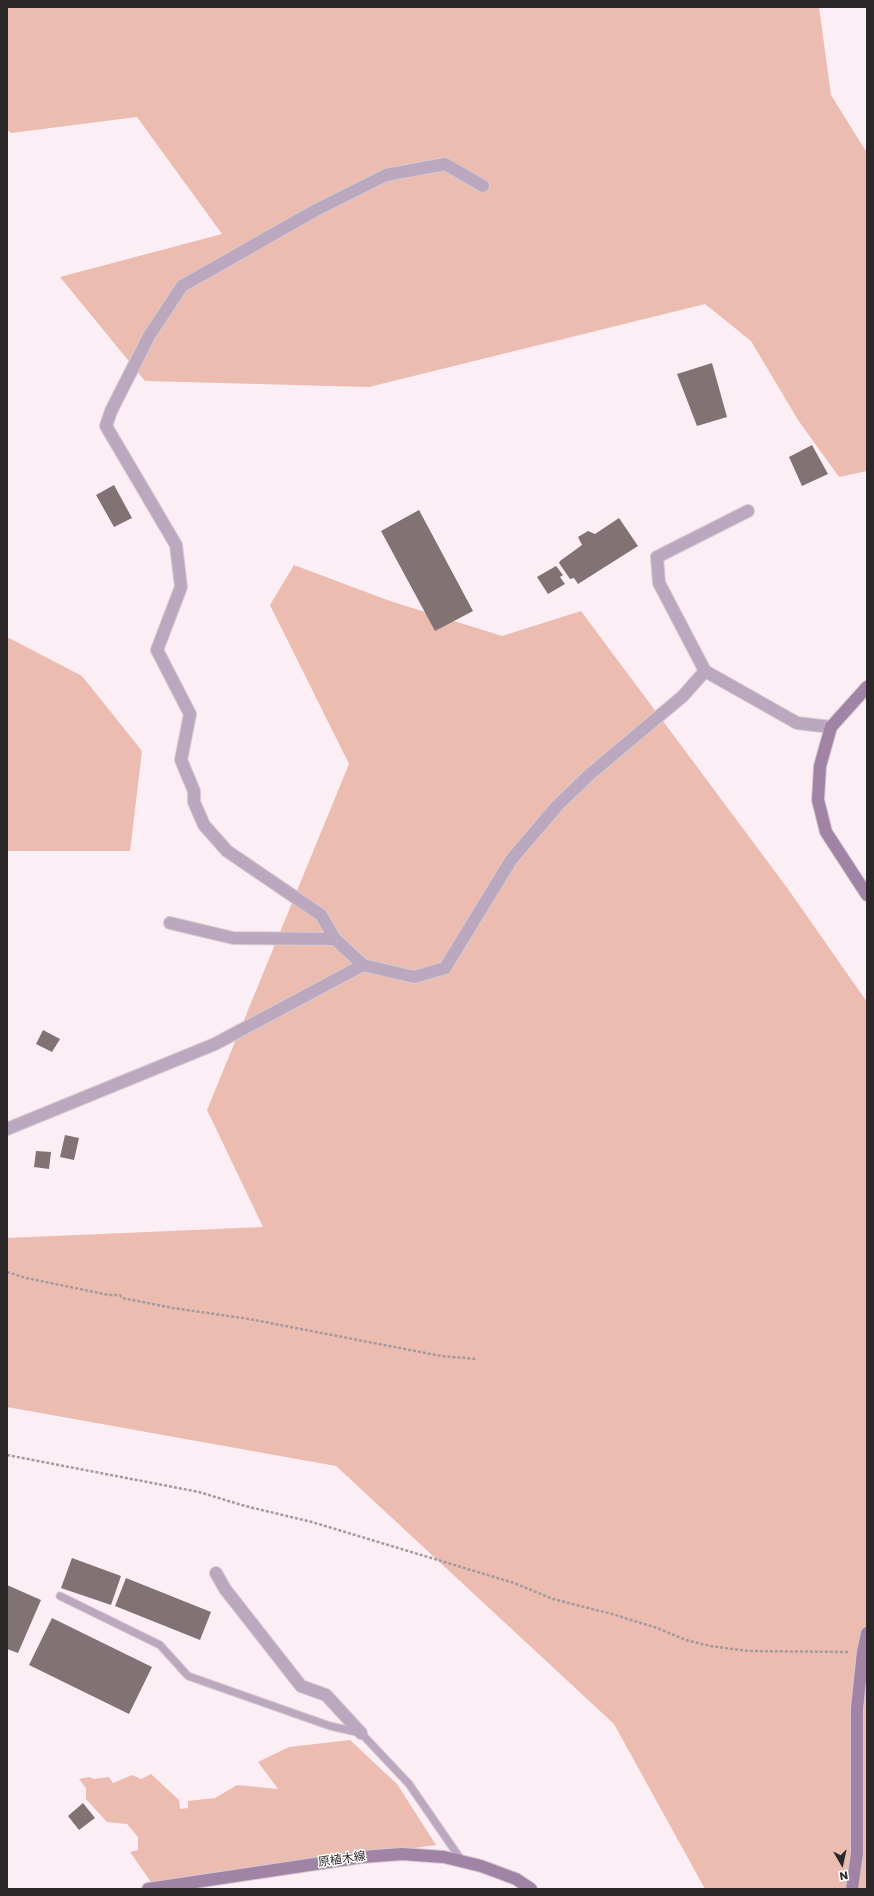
<!DOCTYPE html>
<html>
<head>
<meta charset="utf-8">
<style>
	body { margin:0 }
	#map { position:relative; width:874px; height:1896px; overflow:hidden; background:#fceef5; font-family:Poppins,sans-serif }
	canvas { display:block }
	.frame { position:absolute; inset:0; border:8px solid #2b2628; pointer-events:none }
	.north { position:absolute; left:822px; top:1844px; width:40px; height:40px; -webkit-text-stroke:3px #fff; paint-order:stroke; rotate:171deg; font-size:11px; font-weight:700; line-height:16px; text-align:center; color:#2b2628 }
	.north::after { content:''; display:block; margin:auto; width:14px; height:18px; background:#2b2628; clip-path:polygon(50% 0,100% 100%,50% 72%,0 100%) }
</style>
</head>
<body>
<div id="map">
<canvas width="874" height="1896"></canvas>
<div class="frame"></div>
<div class="north">N</div>
</div>
<script>
const c = document.querySelector('canvas').getContext('2d');
c.lineJoin = 'round';
function paint(path, color) { c.fillStyle = color; c.fill(path, 'evenodd'); }
const toPath = rows => new Path2D(rows.map(r => 'M' + r).join(''));
function strokePath(path, color, width, dash) { c.strokeStyle = color; c.lineWidth = width; c.lineCap = dash ? 'butt' : 'round'; c.setLineDash(dash || []); c.stroke(path); }
function write(font, color, halo, rows, align = 'center') {
  c.font = font + ' Poppins,"Noto Sans JP",sans-serif'; c.lineWidth = 3; c.setLineDash([]); c.textBaseline = 'middle'; c.strokeStyle = halo; c.fillStyle = color; for (const [text, x, y, turn = 0] of rows) {
    c.save(); c.translate(x, y); c.rotate((+turn || 0) * Math.PI / 180); c.textAlign = isNaN(turn) ? turn : align; if (halo) c.strokeText(text, 0, 0); c.fillText(text, 0, 0); c.restore();
  }
}
paint(toPath([
	[7,7,819,7,831,95,867,153,867,471,839,477,798,420,751,341,705,304,369,387,145,381,60,277,222,234,137,117,11,133,7,130],
	[294,565,390,601,502,636,581,611,788,889,867,1002,867,1889,705,1889,614,1724,336,1466,7,1407,7,1238,263,1227,207,1110,349,764,270,605],
	[7,637,82,676,142,751,130,851,7,851],
	[350,1740,397,1784,436,1845,153,1885,130,1852,138,1850,138,1837,127,1824,107,1822,86,1799,86,1788,79,1779,89,1777,94,1779,109,1777,113,1783,132,1775,141,1779,151,1774,179,1800,180,1809,188,1808,188,1801,215,1798,237,1785,278,1789,258,1762,289,1747]
]), '#ecbcb0');
paint(toPath([
	[712,363,727,417,697,426,677,374],
	[812,445,828,474,802,486,789,457],
	[114,485,132,518,114,527,96,495],
	[419,510,473,611,435,631,381,531],
	[619,518,638,546,578,584,574,578,570,579,559,563,560,561,582,545,578,537,588,531,595,534],
	[556,566,563,575,560,577,565,584,548,594,537,577],
	[43,1030,60,1039,52,1052,36,1044],
	[65,1135,79,1138,74,1160,60,1157],
	[36,1151,51,1152,49,1169,34,1167],
	[72,1558,121,1576,111,1605,61,1588],
	[126,1578,211,1612,200,1640,115,1606],
	[7,1585,41,1600,18,1653,7,1649],
	[52,1618,152,1667,129,1714,29,1665],
	[83,1803,95,1818,79,1830,68,1816]
]), '#817274');
const lane = toPath([
	[60,1596,160,1645,188,1676,330,1726,361,1733,409,1784,462,1861]
]);
const street = toPath([
	[748,511,657,557,659,583,705,671,797,723,831,727],
	[170,923,233,938,335,939,363,965,414,977,445,968,511,860,557,806,589,775,683,696,705,671],
	[335,939,321,915,227,851,204,825,194,802,194,791,181,760,190,714,157,650,181,587,176,545,106,426,111,411,149,336,182,286,316,210,386,175,445,164,483,186],
	[7,1129,215,1044,363,965],
	[216,1573,225,1589,301,1686,326,1695,361,1733]
]);
const secondary = toPath([
	[867,687,831,727,820,766,818,800,826,832,867,895],
	[148,1889,362,1857,402,1854,444,1857,481,1866,516,1879,531,1889],
	[852,1889,857,1853,857,1708,863,1652,867,1633]
]);
strokePath(lane, '#d6cad0', 9);
strokePath(street, '#d6cad0', 14);
strokePath(secondary, '#d6cad0', 14);
strokePath(toPath([
	[7,1272,26,1278,109,1295,120,1295,122,1298,173,1308,249,1319,441,1356,476,1359],
	[7,1455,199,1492,245,1506,312,1522,514,1583,553,1599,612,1614,657,1628,686,1640,710,1646,748,1651,850,1652]
]), '#a49a9e', 2.5, [3, 2]);
strokePath(lane, '#bba8bf', 7);
strokePath(street, '#bba8bf', 12);
strokePath(secondary, '#a083a5', 12);
write('12px', '#2b2628', '#fff', [
	["原植木線",342,1860,-8]
]);
</script>
</body>
</html>
